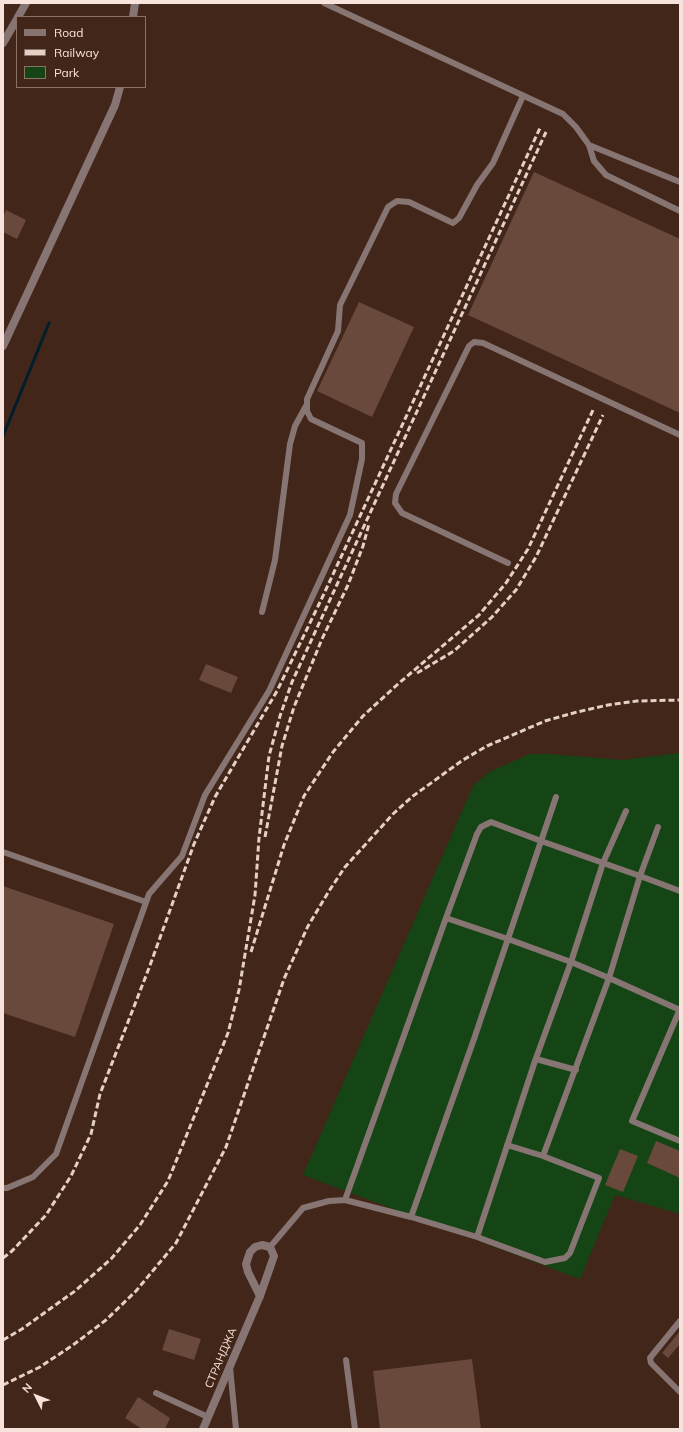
<!DOCTYPE html>
<html>
<head>
<meta charset="utf-8">
<style>
	body { margin:0 }
	#map { position:relative; width:683px; height:1432px; overflow:hidden; background:#422619; font-family:Mulish,sans-serif }
	canvas { display:block }
	.frame { position:absolute; inset:0; border:4px solid #f7e3db; pointer-events:none }
	.legend { position:absolute; left:16px; top:16px; width:130px; height:72px; box-sizing:border-box; background:#422619; border:1px solid #8a7267; margin:0; padding:5px 7px; list-style:none; font-size:12px; color:#f7e3db }
	.legend li { display:flex; align-items:center; gap:8px; height:20px }
	.legend b { width:20px; border:1px solid #8a7267 }
	.north { position:absolute; left:16px; top:1376px; width:40px; height:40px; -webkit-text-stroke:3px #422619; paint-order:stroke; rotate:312deg; font-size:11px; font-weight:700; line-height:16px; text-align:center; color:#f7e3db }
	.north::after { content:''; display:block; margin:auto; width:14px; height:18px; background:#f7e3db; clip-path:polygon(50% 0,100% 100%,50% 72%,0 100%) }
</style>
</head>
<body>
<div id="map">
<canvas width="683" height="1432"></canvas>
<div class="frame"></div>
<ul class="legend">
<li><b style="height:5px;background:#877574"></b>Road</li>
<li><b style="height:5px;background:#e5d0c7"></b>Railway</li>
<li><b style="height:11px;background:#164515"></b>Park</li>
</ul>
<div class="north">N</div>
</div>
<script>
const c = document.querySelector('canvas').getContext('2d');
c.lineJoin = 'round';
function paint(path, color) { c.fillStyle = color; c.fill(path, 'evenodd'); }
const toPath = rows => new Path2D(rows.map(r => 'M' + r).join(''));
function strokePath(path, color, width, dash) { c.strokeStyle = color; c.lineWidth = width; c.lineCap = dash ? 'butt' : 'round'; c.setLineDash(dash || []); c.stroke(path); }
function write(font, color, halo, rows, align = 'center') {
  c.font = font + ' Mulish,sans-serif'; c.lineWidth = 4; c.setLineDash([]); c.textBaseline = 'middle'; c.strokeStyle = halo; c.fillStyle = color; for (const [text, x, y, turn = 0] of rows) {
    c.save(); c.translate(x, y); c.rotate((+turn || 0) * Math.PI / 180); c.textAlign = isNaN(turn) ? turn : align; if (halo) c.strokeText(text, 0, 0); c.fillText(text, 0, 0); c.restore();
  }
}
paint(toPath([
	[680,753,680,1214,615,1195,580,1279,303,1175,473,786,489,772,530,754,549,754,622,760]
]), '#164515');
strokePath(toPath([
	[3,436,49,323]
]), '#001e2b', 3);
paint(toPath([
	[534,172,680,239,680,413,468,315],
	[6,210,26,220,17,239,3,232,3,217],
	[359,302,414,327,372,417,317,391],
	[206,664,238,677,231,693,199,680],
	[3,886,114,924,75,1037,3,1013],
	[656,1141,680,1151,680,1178,647,1163],
	[620,1149,638,1156,623,1192,605,1185],
	[169,1329,201,1339,194,1360,162,1350],
	[680,1331,680,1344,668,1358,662,1353],
	[472,1359,481,1429,380,1429,373,1371],
	[138,1397,170,1418,165,1429,142,1429,125,1418]
]), '#68493c');
strokePath(toPath([
	[324,3,563,114,576,127,589,145,680,182],
	[589,145,594,161,606,175,680,211],
	[508,563,402,513,395,503,396,494,469,346,474,342,483,343,680,435],
	[262,612,275,560,290,444,295,426,306,406],
	[3,852,146,902],
	[446,918,508,939,571,962,609,978,680,1010],
	[680,1009,632,1121,680,1141],
	[536,1059,576,1070],
	[543,1156,609,978,640,876,658,827],
	[3,1188,7,1188,33,1177,56,1154,149,894,182,856,205,795,269,691,350,515,362,459,362,443,311,419,307,411,307,399,338,331,340,305,388,207,397,201,409,202,453,223,459,218,477,185,493,163,523,96],
	[345,1200,446,918,477,834,481,827,491,822,541,841,640,876,680,891],
	[411,1217,474,1039,556,797],
	[477,1237,535,1061,571,962,603,863,626,811],
	[270,1247,303,1208,329,1201,345,1200,411,1217,477,1237,545,1262,565,1258,570,1253,599,1178,543,1156,507,1145],
	[680,1321,650,1358,651,1363,680,1392],
	[346,1360,355,1429],
	[230,1367,236,1429],
	[156,1393,208,1417]
]), '#877574', 6);
strokePath(toPath([
	[18,17,26,3],
	[133,17,135,3],
	[3,43,17,19],
	[3,346,115,105,120,87],
	[203,1429,260,1296,274,1256,270,1247,262,1245,255,1247,250,1252,246,1264,248,1272,260,1296]
]), '#877574', 8);
strokePath(toPath([
	[417,673,454,651,492,617,516,590,536,557,603,415],
	[265,837,282,746,294,707,322,639,348,585,363,546,369,524],
	[251,952,284,845,304,796,333,752,363,716,398,684,479,615,506,583,528,549,593,410],
	[3,1258,12,1251,46,1215,71,1176,91,1134,100,1094,149,968,194,844,215,797,277,691,322,598,540,128],
	[3,1340,22,1329,75,1291,111,1259,140,1225,168,1181,228,1033,239,990,255,895,259,838,269,756,280,716,292,682,546,132],
	[3,1385,40,1367,73,1345,106,1320,136,1291,176,1243,226,1147,284,979,308,926,329,891,345,867,393,814,413,796,463,760,487,746,545,721,577,712,608,705,637,701,680,700]
]), '#e5d0c7', 3, [6, 3]);
write('11px', '#f7e3db', '#422619', [
	["СТРАНДЖА",221,1358,-67]
]);
</script>
</body>
</html>
